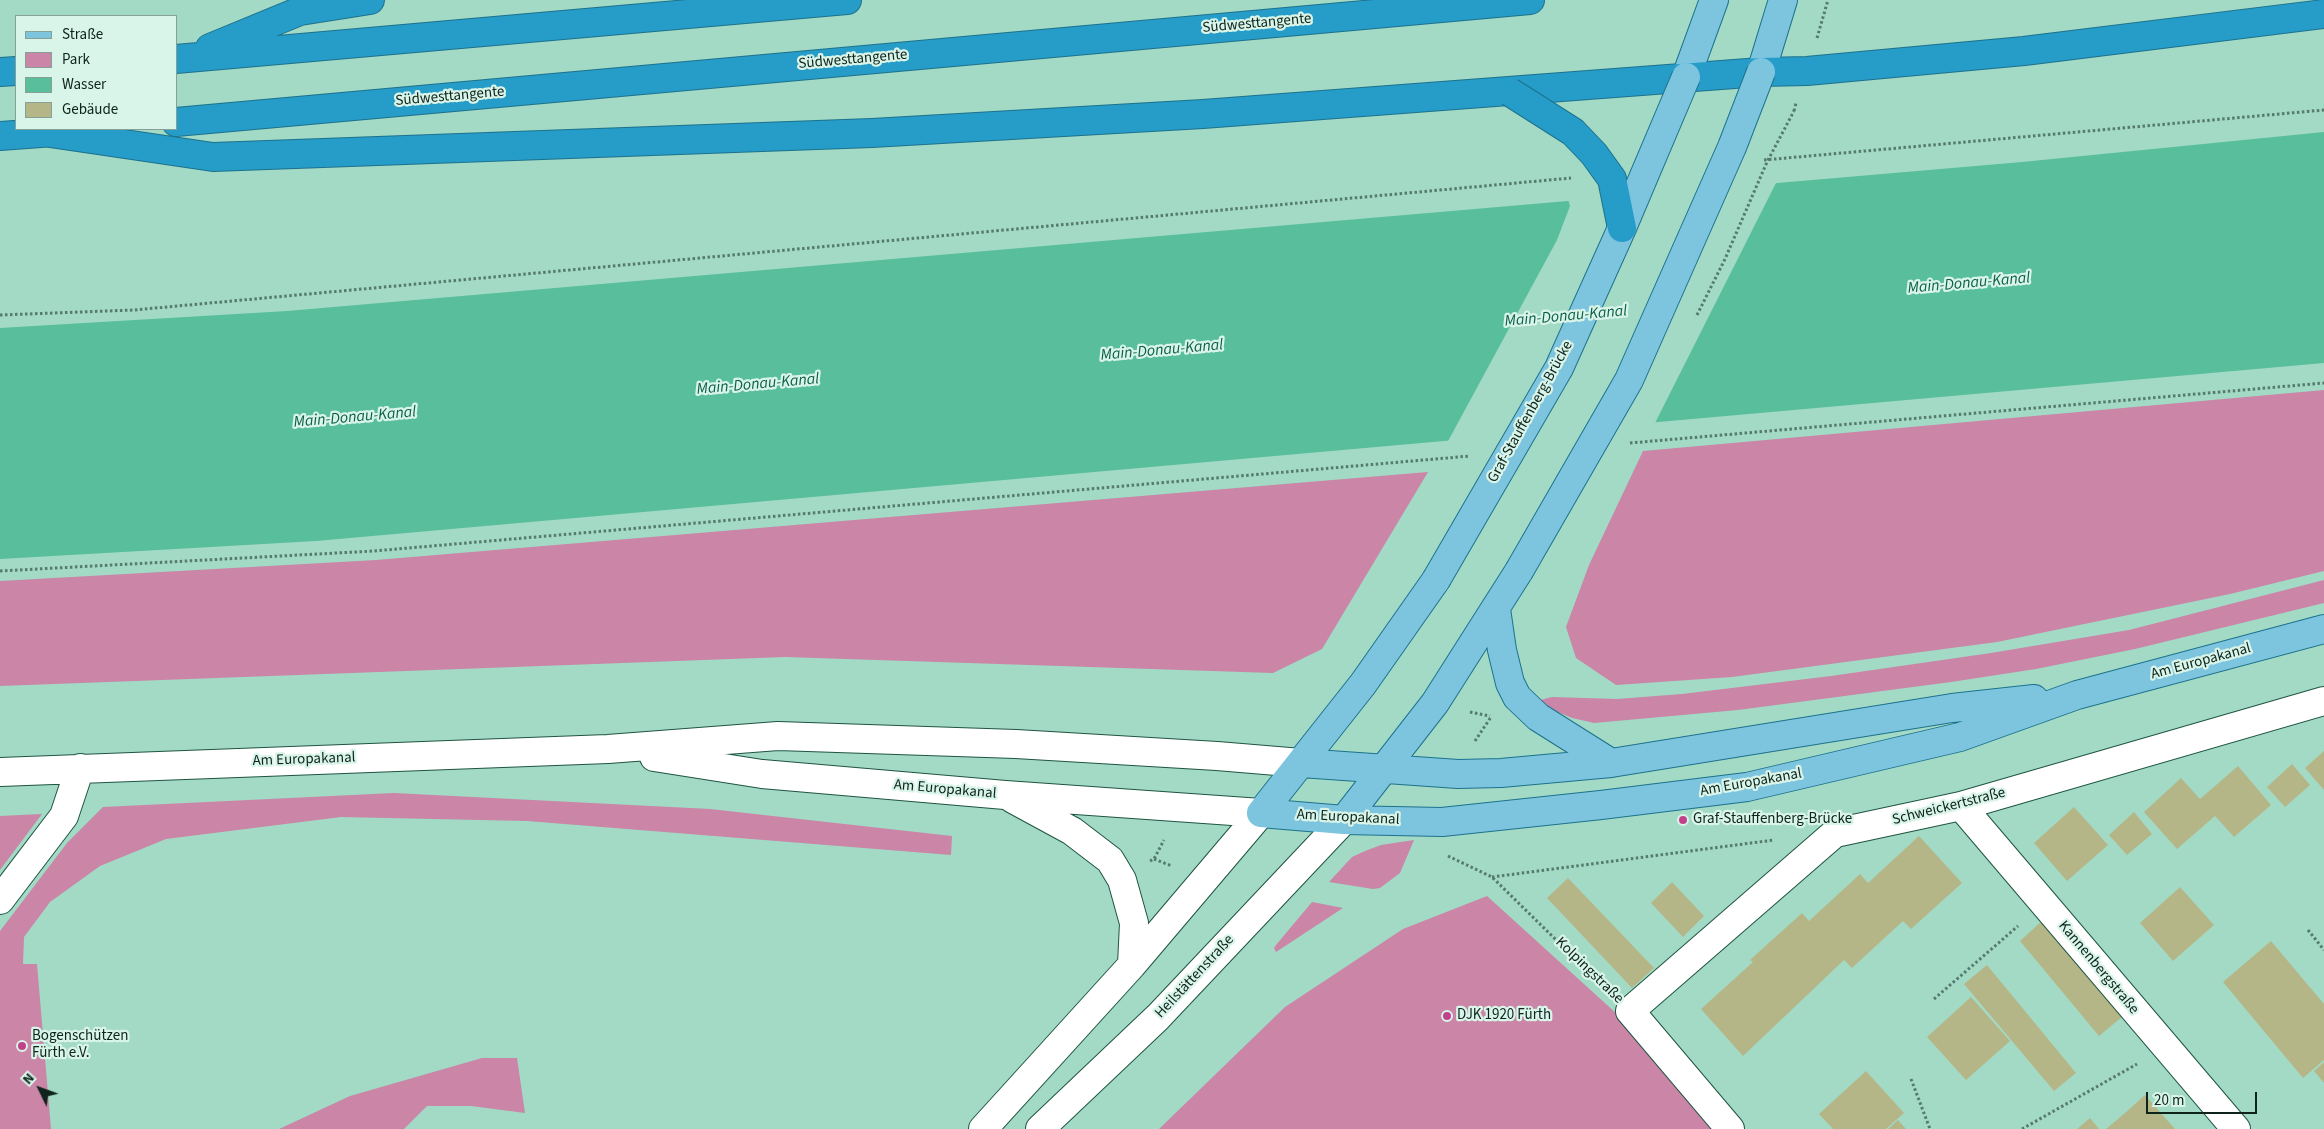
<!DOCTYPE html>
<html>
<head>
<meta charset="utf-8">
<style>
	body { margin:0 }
	#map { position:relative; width:2324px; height:1129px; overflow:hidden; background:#a3dac5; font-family:"Source Sans 3",sans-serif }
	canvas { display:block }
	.legend { position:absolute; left:15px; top:15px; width:162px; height:115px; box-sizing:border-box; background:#d9f4e9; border:1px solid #87a097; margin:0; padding:6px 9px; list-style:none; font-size:15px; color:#0d231c }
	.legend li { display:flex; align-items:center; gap:10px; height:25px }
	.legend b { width:25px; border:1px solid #87a097 }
	.north { position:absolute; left:15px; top:1064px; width:50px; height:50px; -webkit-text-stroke:4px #d9f4e9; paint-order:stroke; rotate:312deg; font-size:14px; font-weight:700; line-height:20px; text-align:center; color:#0d231c }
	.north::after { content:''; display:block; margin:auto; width:18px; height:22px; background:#0d231c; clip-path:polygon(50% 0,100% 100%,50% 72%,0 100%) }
	.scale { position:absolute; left:2146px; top:1092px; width:111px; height:22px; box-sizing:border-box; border:2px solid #0d231c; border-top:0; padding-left:6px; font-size:15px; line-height:18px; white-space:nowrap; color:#0d231c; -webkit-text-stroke:4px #d9f4e9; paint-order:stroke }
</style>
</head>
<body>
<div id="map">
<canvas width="2324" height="1129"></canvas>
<ul class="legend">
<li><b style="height:6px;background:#7dc4df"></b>Straße</li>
<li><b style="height:14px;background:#ca85a7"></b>Park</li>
<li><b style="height:14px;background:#58be9c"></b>Wasser</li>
<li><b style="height:14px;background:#b5b687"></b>Gebäude</li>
</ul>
<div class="north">N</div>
<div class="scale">20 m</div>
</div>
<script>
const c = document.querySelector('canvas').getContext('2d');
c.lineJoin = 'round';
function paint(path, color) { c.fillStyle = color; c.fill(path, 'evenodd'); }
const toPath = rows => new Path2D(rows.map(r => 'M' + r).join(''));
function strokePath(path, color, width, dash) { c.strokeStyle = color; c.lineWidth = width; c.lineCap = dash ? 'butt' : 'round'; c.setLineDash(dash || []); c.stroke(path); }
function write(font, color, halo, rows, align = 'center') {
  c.font = font + ' "Source Sans 3",sans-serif'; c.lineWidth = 4.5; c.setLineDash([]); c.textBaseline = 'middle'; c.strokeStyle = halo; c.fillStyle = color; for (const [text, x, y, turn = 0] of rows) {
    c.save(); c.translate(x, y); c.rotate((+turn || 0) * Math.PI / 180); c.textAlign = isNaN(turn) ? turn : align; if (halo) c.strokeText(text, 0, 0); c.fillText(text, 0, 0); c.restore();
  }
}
paint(toPath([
	[2324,390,2324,571,2230,594,1997,642,1732,677,1616,685,1576,658,1566,627,1589,565,1643,451],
	[1428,472,1322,649,1273,673,785,657,0,686,0,581,376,560],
	[2324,580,2324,603,2135,649,2036,669,1951,682,1738,710,1594,723,1572,718,1553,710,1540,700,1552,697,1617,699,1682,694,1831,676,1991,653,2129,630],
	[394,793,710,809,952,836,951,855,527,821,341,817,166,839,100,866,50,902,24,937,23,964,37,964,51,1129,0,1129,0,931,67,843,103,807],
	[42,814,0,870,0,816],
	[1414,840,1400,873,1380,888,1373,889,1329,882,1352,857,1365,851,1381,845],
	[1487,896,1628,1024,1716,1129,1159,1129,1285,1007,1403,929],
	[1312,902,1343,908,1276,952,1274,948,1276,945],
	[482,1058,517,1058,525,1113,471,1106,427,1106,404,1129,279,1129,350,1096]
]), '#ca85a7');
paint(toPath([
	[2324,132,2324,363,316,541,0,559,0,328,287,311,2022,162]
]), '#58be9c');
paint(toPath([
	[1777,181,1654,425,1447,443,1557,240,1570,206,1568,199]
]), '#a3dac5');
paint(toPath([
	[2324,751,2324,790,2305,768],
	[2292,764,2310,785,2285,807,2267,787],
	[2238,766,2271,805,2234,837,2215,816,2177,849,2144,812,2181,778,2200,799],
	[2074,807,2108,845,2067,881,2034,843],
	[2134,812,2152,834,2127,855,2109,835],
	[1919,836,1962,883,1911,929,1903,921,1852,968,1844,960,1743,1056,1701,1009,1753,962,1750,960,1802,913,1809,921,1860,874,1868,883,1894,859,1903,870,1894,859],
	[1568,878,1654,968,1632,988,1547,898],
	[1672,882,1704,916,1683,937,1651,903],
	[2180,887,2214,925,2173,961,2140,923],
	[2042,921,2122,1017,2099,1036,2020,941],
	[2271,941,2324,1004,2324,1060,2303,1078,2223,982],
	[1987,965,2076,1073,2054,1091,1964,984],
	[1971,997,2010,1041,1966,1080,1927,1037],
	[2324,1062,2324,1083,2314,1071],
	[1866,1071,1904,1113,1886,1129,1833,1129,1819,1114],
	[2145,1095,2175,1129,2106,1129,2125,1113],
	[2090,1118,2099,1129,2077,1129],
	[1898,1120,1906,1129,1888,1129]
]), '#b5b687');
const minor = toPath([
	[654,757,762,774,1005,795,1261,813],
	[0,772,608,749,778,736,1016,744,1217,756,1301,763],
	[1013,799,1072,831,1110,860,1122,880,1134,923,1132,965],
	[1961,806,2236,1129],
	[0,900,64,816,80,768],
	[983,1129,1132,965,1261,813],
	[1040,1129,1158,1017,1344,820],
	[1730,1129,1630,1011,1835,833,1961,806,2324,701]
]);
const major = toPath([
	[1761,72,1783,0],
	[1686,77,1714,0],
	[1496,609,1502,650,1510,683,1517,697,1538,717,1611,763],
	[1301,763,1458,774,1501,773,1611,763,1952,708,2034,699],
	[1261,813,1344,820,1442,822,1601,805,1747,787,1960,737,2077,695,2324,629],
	[1261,813,1363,684,1436,580],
	[1344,820,1435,703,1519,571]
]);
const highway = toPath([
	[210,48,300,11,370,0],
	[176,59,847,0],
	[0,72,16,71],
	[176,122,1530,0],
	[50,133,213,157,872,133,1203,114,1761,72,1807,71,2024,51,2324,14],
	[0,136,68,131]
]);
strokePath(minor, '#1f5443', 30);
strokePath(major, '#1d728c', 30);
strokePath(highway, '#1d728c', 30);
strokePath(toPath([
	[1817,38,1828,0],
	[1794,111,1796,103],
	[1764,160,2324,110],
	[0,315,134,310,1571,178],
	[1630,443,2324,383],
	[0,571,374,551,1470,456],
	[1470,712,1490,716],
	[1475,741,1491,717],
	[1448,856,1492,877,1606,989],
	[1154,859,1172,866],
	[1150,861,1154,859,1164,840],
	[1492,877,1774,840],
	[2308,930,2324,950],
	[1934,999,2018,926],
	[1911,1079,1930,1129],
	[2022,1129,2137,1064]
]), '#557b6d', 3, [2.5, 2.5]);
strokePath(minor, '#fff', 28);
strokePath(major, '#7dc4df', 28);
strokePath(highway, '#269cc9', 28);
const majorBridge = toPath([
	[1519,571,1629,380,1732,147,1761,72],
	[1436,580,1559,368,1622,228,1686,77]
]);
const highwayBridge = toPath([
	[1510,92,1573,132,1594,154,1612,179,1622,228]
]);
strokePath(majorBridge, '#1d728c', 30, []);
strokePath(highwayBridge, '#1d728c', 30, []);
strokePath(toPath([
	[1697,315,1725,259,1767,162,1794,111]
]), '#557b6d', 3, [2.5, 2.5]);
strokePath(majorBridge, '#7dc4df', 28);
strokePath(highwayBridge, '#269cc9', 28);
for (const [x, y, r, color] of [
	[1683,820,5,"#c3418b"],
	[1447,1016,5,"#c3418b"],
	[22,1046,5,"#c3418b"]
]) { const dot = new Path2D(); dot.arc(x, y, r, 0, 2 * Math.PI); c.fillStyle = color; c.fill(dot); strokePath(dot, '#d9f4e9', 2); }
write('15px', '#0d231c', '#d9f4e9', [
	["Südwesttangente",1257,24,-5],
	["Südwesttangente",853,60,-5],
	["Südwesttangente",450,97,-5],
	["Graf-Stauffenberg-Brücke",1531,412,-61],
	["Am Europakanal",2201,662,-15],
	["Am Europakanal",304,760,-2],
	["Am Europakanal",1751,783,-10],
	["Am Europakanal",945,790,5],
	["Schweickertstraße",1949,807,-14],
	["Am Europakanal",1348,818,3],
	["Kannenbergstraße",2098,968,50],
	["Kolpingstraße",1589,971,44],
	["Heilstättenstraße",1195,977,-47]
]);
write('15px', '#0d231c', '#d9f4e9', [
	["Graf-Stauffenberg-Brücke",1693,820],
	["DJK 1920 Fürth",1457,1016],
	["Bogenschützen",32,1037],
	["Fürth e.V.",32,1054]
], 'left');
write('italic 16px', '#0c5f49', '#d9f4e9', [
	["Main-Donau-Kanal",1969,284,-5],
	["Main-Donau-Kanal",1566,317,-5],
	["Main-Donau-Kanal",1162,351,-5],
	["Main-Donau-Kanal",758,385,-5],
	["Main-Donau-Kanal",355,418,-5]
]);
</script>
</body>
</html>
